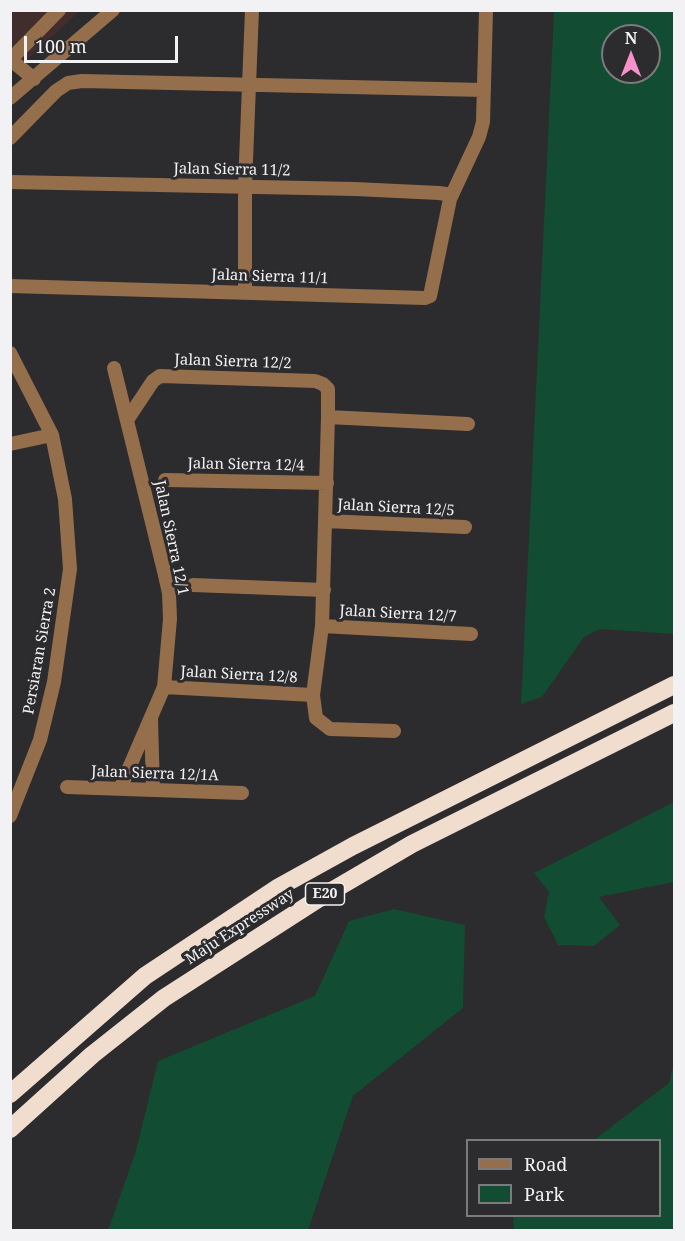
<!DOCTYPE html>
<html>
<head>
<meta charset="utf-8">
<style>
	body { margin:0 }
	#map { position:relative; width:685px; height:1241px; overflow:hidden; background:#2c2b2d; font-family:"Noto Serif",serif }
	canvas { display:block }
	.frame { position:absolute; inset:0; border:12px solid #f2f1f3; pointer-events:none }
	.legend { position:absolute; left:466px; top:1139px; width:195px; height:78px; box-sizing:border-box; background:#2c2b2d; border:2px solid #7b7a7c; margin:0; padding:8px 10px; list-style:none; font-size:18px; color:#f2f1f3 }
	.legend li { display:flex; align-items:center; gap:12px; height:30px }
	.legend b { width:30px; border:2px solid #7b7a7c }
	.north { position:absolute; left:601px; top:24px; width:60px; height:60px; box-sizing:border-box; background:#2c2b2d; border:2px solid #7b7a7c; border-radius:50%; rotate:0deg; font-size:16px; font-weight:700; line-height:24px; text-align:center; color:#f2f1f3 }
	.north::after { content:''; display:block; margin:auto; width:21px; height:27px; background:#f890cb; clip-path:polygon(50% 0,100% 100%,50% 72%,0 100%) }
	.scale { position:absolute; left:24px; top:36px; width:154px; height:27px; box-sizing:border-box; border:3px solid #f2f1f3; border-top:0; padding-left:8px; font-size:18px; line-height:21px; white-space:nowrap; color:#f2f1f3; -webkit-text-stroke:4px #2c2b2d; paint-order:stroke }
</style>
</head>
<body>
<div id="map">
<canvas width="685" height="1241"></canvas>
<div class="frame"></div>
<ul class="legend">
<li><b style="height:8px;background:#956e4c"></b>Road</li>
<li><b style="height:16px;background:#124c32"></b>Park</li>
</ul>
<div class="north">N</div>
<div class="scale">100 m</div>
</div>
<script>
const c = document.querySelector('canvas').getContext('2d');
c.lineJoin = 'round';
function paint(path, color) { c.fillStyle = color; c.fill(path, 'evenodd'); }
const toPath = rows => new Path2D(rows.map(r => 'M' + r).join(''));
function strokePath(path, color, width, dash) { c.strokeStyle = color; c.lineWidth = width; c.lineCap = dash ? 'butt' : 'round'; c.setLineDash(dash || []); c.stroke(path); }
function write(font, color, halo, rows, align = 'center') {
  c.font = font + ' "Noto Serif",serif'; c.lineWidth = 6; c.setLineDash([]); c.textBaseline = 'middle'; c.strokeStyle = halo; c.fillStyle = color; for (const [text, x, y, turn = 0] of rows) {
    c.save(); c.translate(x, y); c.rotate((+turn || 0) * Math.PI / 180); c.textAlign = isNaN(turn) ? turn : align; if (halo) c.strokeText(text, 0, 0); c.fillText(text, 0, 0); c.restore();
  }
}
paint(toPath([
	[11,11,80,11,14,72,11,69]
]), '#412d2d');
paint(toPath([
	[554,11,674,11,674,634,600,629,584,637,542,697,521,704],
	[613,36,649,36,649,72,613,72],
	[674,802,674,882,599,897,620,925,594,946,558,945,544,917,549,892,534,873],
	[394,909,465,925,463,1008,353,1096,308,1230,108,1230,135,1154,158,1061,315,996,349,921],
	[674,1062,674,1230,514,1230,513,1216,660,1216,660,1140,594,1140,669,1083]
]), '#124c32');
strokePath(toPath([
	[10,59,34,79],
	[11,59,59,10],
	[10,98,113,10],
	[10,138,56,91,68,83,82,81,484,90],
	[10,182,355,189,439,193,446,194,450,199],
	[10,286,425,298,430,296,450,199,479,137,483,122,486,10],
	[245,292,245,186,252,10],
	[10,353,52,435,65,499,70,569,54,682,40,740,10,816],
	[114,368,164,571,169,593,170,619,164,687,120,789],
	[328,417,468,424],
	[127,420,153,381,160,376,315,381,323,384,328,389,328,417,322,626,313,695,316,718,330,729,394,731],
	[10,444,52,435],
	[165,480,327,483],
	[325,521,465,527],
	[193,585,324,590],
	[322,626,471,634],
	[164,687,313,695],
	[151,719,153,790],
	[67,787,242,793]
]), '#956e4c', 14);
strokePath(toPath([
	[10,1094,145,976,279,887,353,846,674,685],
	[10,1129,92,1055,164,998,318,899,412,844,674,713]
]), '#f1ddcd', 18);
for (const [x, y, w] of [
	[325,894,39]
]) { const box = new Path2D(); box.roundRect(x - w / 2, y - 11, w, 22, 4.5); c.fillStyle = '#2c2b2d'; c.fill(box); strokePath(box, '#f2f1f3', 1.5); }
write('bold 14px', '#f2f1f3', null, [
	["E20",325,894]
]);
write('15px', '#f2f1f3', '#2c2b2d', [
	["Jalan Sierra 11/2",232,170,1],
	["Jalan Sierra 11/1",270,277,2],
	["Jalan Sierra 12/2",233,362,2],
	["Jalan Sierra 12/4",246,465,1],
	["Jalan Sierra 12/5",396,508,3],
	["Jalan Sierra 12/1",171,538,78],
	["Jalan Sierra 12/7",398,614,3],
	["Persiaran Sierra 2",40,651,-80],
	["Jalan Sierra 12/8",239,675,3],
	["Jalan Sierra 12/1A",155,774,2],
	["Maju Expressway",240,927,-33]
]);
</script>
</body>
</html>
